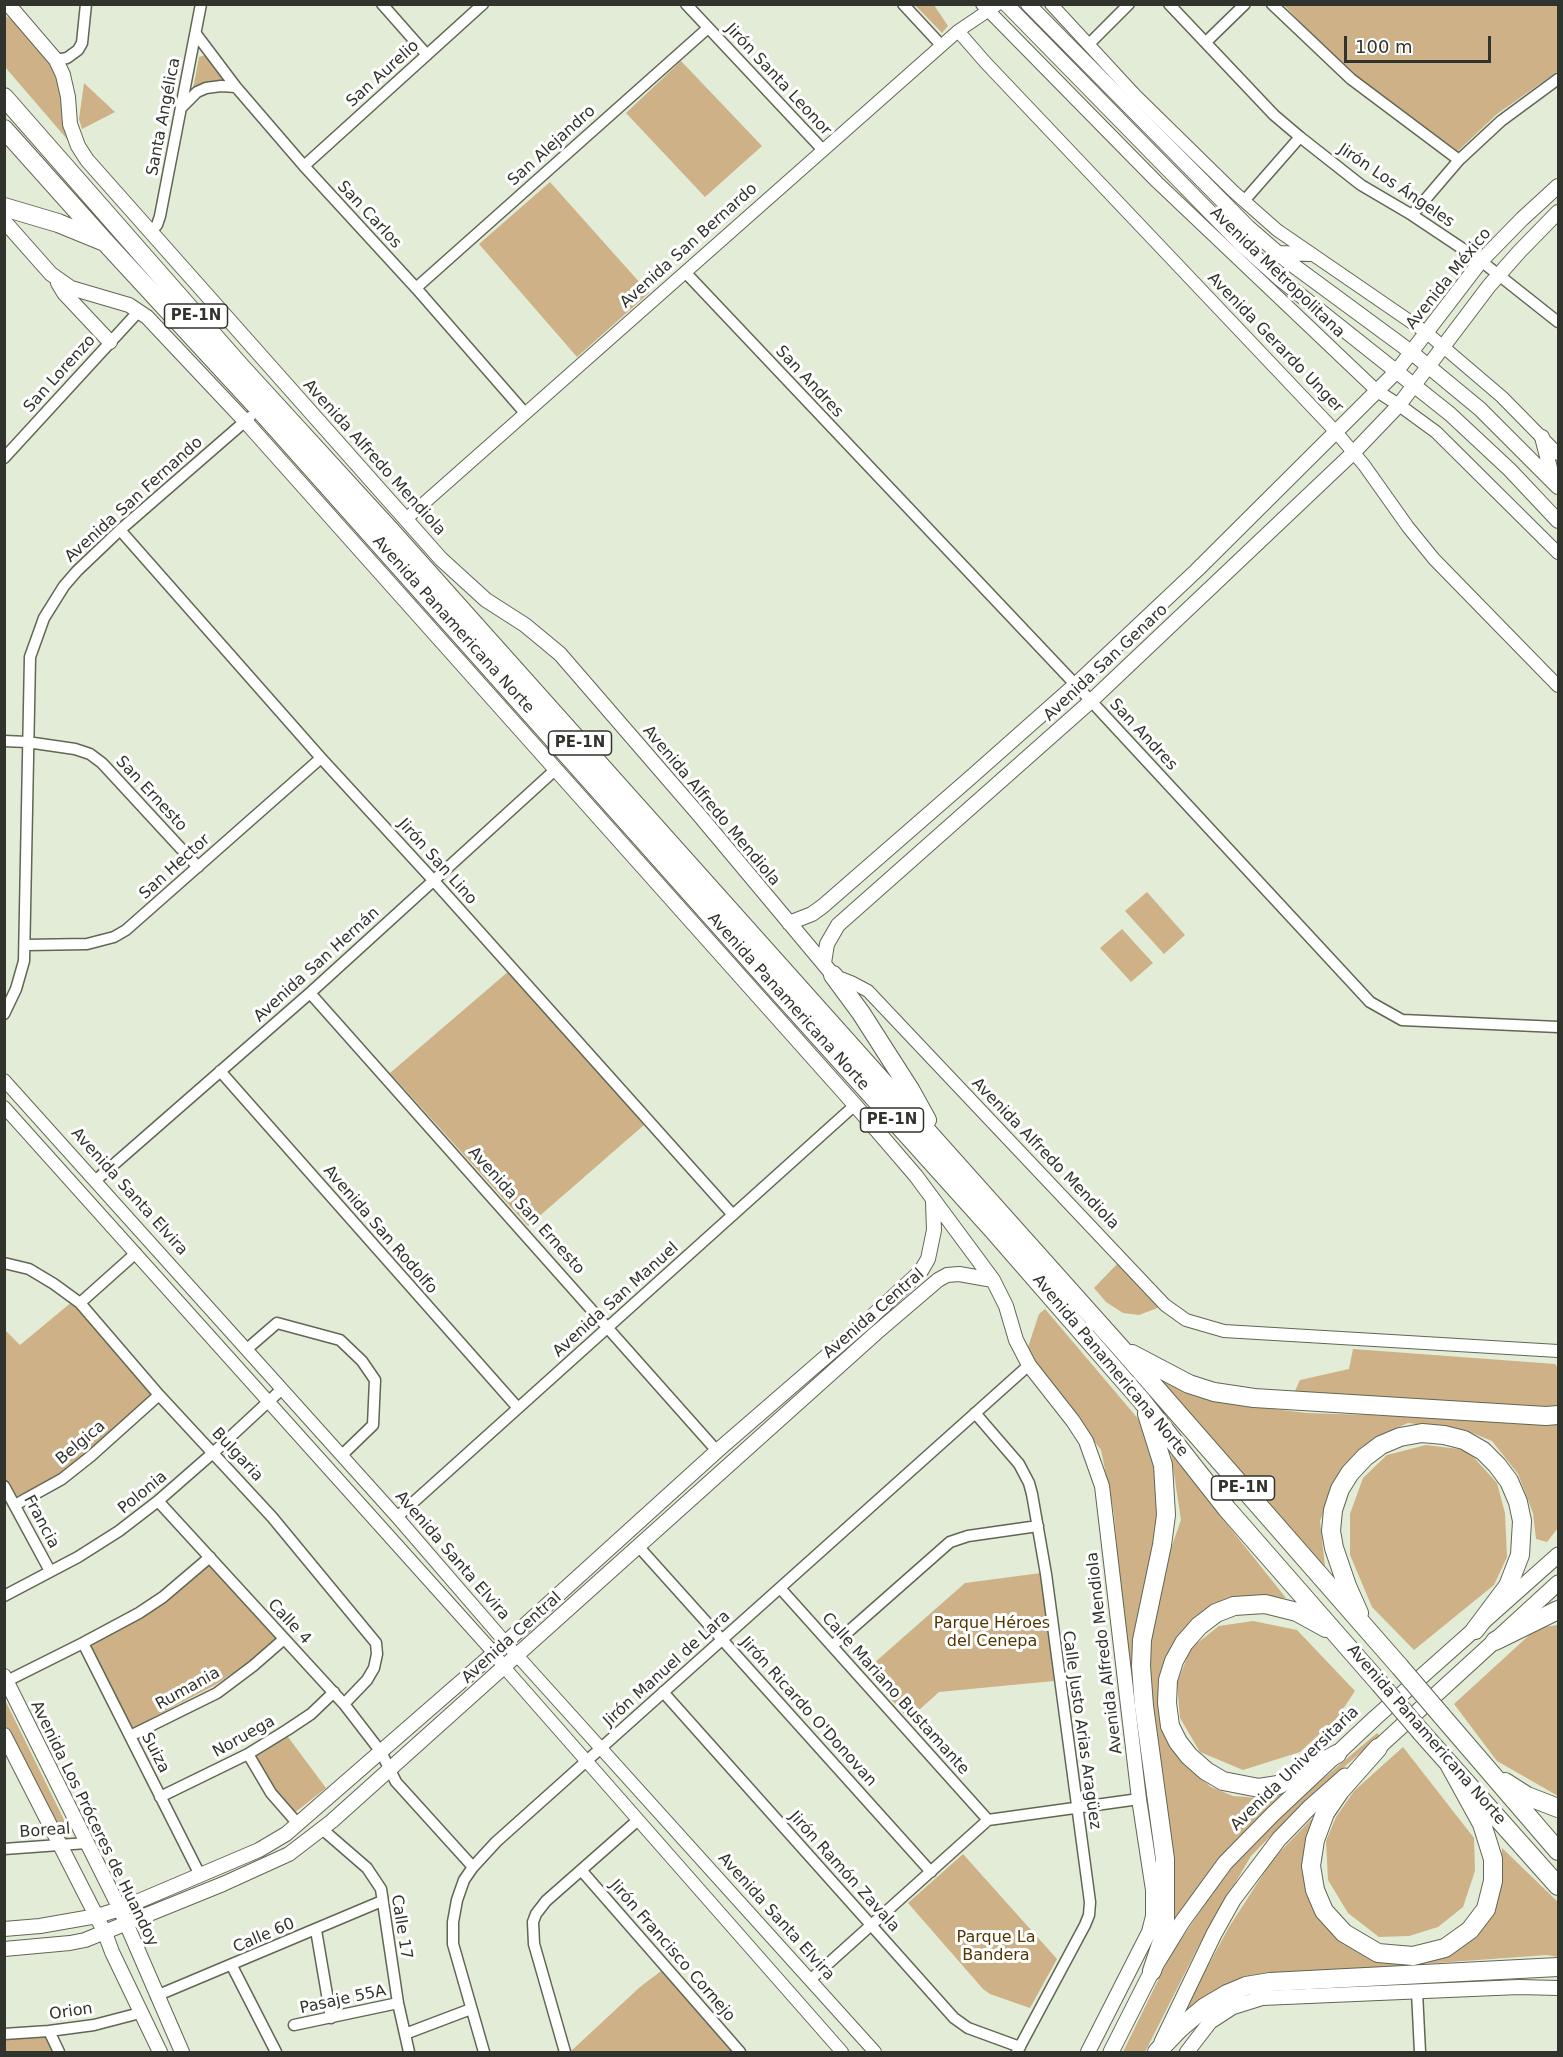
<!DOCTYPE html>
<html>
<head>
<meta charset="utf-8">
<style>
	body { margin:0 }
	#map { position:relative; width:1563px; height:2057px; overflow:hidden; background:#e3ecd7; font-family:"DejaVu Sans",sans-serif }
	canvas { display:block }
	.frame { position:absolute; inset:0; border:6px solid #31342c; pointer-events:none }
	.scale { position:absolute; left:1344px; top:36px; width:147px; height:27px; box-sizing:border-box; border:3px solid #31342c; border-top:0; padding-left:8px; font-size:18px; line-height:21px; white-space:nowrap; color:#31342c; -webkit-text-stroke:4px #fff; paint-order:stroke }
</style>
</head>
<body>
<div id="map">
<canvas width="1563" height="2057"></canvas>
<div class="frame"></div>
<div class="scale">100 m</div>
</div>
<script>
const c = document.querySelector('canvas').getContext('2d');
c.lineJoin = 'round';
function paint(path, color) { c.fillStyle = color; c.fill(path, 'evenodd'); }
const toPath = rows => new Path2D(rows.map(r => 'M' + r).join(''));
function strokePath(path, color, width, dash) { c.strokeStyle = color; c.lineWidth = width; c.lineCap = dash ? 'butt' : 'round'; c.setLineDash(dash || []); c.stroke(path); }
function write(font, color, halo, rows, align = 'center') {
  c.font = font + ' "DejaVu Sans",sans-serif'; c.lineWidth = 6; c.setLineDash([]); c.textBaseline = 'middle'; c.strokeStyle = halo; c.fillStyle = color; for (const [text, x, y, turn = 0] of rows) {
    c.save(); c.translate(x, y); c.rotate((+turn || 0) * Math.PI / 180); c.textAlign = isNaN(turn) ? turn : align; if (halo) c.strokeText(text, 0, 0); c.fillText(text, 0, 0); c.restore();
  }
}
paint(toPath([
	[915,5,934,5,948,26,942,33],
	[1284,5,1558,5,1558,71,1497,114,1458,151,1357,76,1307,29],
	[4,15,21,25,53,62,73,146,5,67],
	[206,55,223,79,220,83,193,89,199,57],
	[681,61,762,146,705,197,626,113],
	[84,83,115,112,82,129,79,119],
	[550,182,649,293,577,357,479,244],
	[1147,892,1185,935,1164,954,1125,911],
	[1122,929,1153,963,1131,982,1100,948],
	[509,971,644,1125,528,1226,390,1073],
	[1119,1262,1160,1307,1139,1315,1123,1313,1106,1302,1094,1288],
	[73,1301,153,1395,88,1453,57,1476,16,1497,5,1478,4,1329,20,1345],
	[1045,1309,1140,1421,1154,1457,1161,1510,1141,1734,1136,1733,1123,1619,1114,1514,1101,1450,1032,1361,1028,1347,1039,1314],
	[1353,1349,1555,1364,1558,1368,1558,1408,1293,1395,1300,1380,1349,1369],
	[1160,1380,1223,1403,1307,1413,1558,1421,1558,1528,1547,1542,1536,1539,1533,1513,1518,1474,1492,1441,1465,1430,1408,1423,1373,1439,1340,1471,1320,1521,1325,1567],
	[1426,1445,1467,1450,1497,1483,1505,1513,1507,1557,1494,1585,1414,1650,1372,1607,1350,1555,1350,1514,1363,1478,1387,1455],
	[1171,1454,1286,1598,1252,1597,1172,1650,1174,1749,1189,1769,1211,1787,1233,1796,1259,1798,1303,1781,1176,1925,1170,1921,1146,1677,1158,1585,1181,1520],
	[210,1563,276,1639,254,1659,215,1685,131,1729,88,1645],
	[1041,1573,1054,1681,939,1692,909,1719,865,1671,965,1583],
	[1253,1621,1297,1630,1355,1691,1337,1718,1300,1752,1243,1770,1200,1752,1180,1718,1177,1683,1191,1648,1219,1626],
	[1558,1625,1558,1796,1497,1761,1454,1704,1537,1628],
	[4,1698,71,1834,65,1840,61,1840,5,1728],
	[285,1733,326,1788,293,1814,269,1784,251,1755],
	[1377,1733,1380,1736,1306,1800,1251,1856,1199,1945,1145,2052,1123,2052,1170,1956,1214,1891,1241,1856,1280,1815],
	[1403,1747,1474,1838,1475,1871,1463,1907,1438,1927,1409,1936,1379,1937,1348,1913,1328,1880,1326,1841,1336,1817,1354,1791],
	[1327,1803,1307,1888,1371,1955,1455,1950,1501,1872,1502,1848,1558,1902,1558,1957,1547,1955,1284,1974,1173,2031,1229,1927,1273,1859],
	[963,1854,1057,1959,1030,2008,990,1994,983,1989,908,1903],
	[665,1968,737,2052,570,2052,640,1987],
	[46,2036,54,2052,5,2052,5,2038]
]), '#ceb187');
const minor = toPath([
	[382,4,427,55],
	[686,4,823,150],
	[903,4,941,45],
	[1169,4,1274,115,1300,137,1361,185,1412,215,1481,261,1558,322],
	[1272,4,1351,79,1459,160],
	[196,34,236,87,304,166,416,288,525,413],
	[1206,42,1245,4],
	[1088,45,1129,4],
	[56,60,67,58,78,50,82,43,86,4],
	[181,108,197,92,206,88,221,86,236,87],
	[304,166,483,4],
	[1244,201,1300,137],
	[1412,215,1459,160,1501,121,1558,79],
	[150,232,157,225,160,216,201,4],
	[685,272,1091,701,1370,1002,1402,1020,1558,1027],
	[416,288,708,28],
	[4,458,139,311],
	[120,530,321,758,434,881,733,1215],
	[4,741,27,742,75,749,90,754,102,763,198,867],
	[26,945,87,944,114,937,126,930,321,758],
	[310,993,717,1451],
	[4,1014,16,989,24,961,30,657,44,618,64,586,77,571,120,530,250,417],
	[220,1071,518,1408],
	[96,1180,310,993,555,770],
	[4,1263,29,1269,54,1284,80,1303,159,1395,272,1517,376,1643,377,1654,374,1668,367,1680,344,1704],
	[80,1303,136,1253],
	[247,1349,277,1323,340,1340,362,1361,375,1380,373,1425,342,1455],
	[975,1413,1019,1464,1029,1483,1032,1494,1046,1574,1090,1902,1089,1915,1085,1925,1017,2052],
	[4,1486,50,1571],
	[158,1501,344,1704,381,1752,396,1782,473,1867],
	[15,1505,62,1479,91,1456,159,1395],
	[397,1517,855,1105],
	[638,1546,931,1872],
	[780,1588,988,1820],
	[4,1596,78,1557,119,1531,158,1501,214,1452,282,1389],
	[83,1643,200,1875],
	[832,1646,950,1542,968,1536,1038,1526],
	[7,1681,83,1643,139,1613,163,1597,210,1557],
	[663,1692,954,2018,968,2028,1020,2047],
	[130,1736,217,1693,253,1666,284,1639],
	[248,1754,271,1793,298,1824],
	[160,1797,248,1754,287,1730,311,1714,334,1692],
	[322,1829,367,1868,381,1889,398,2003,409,2052],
	[4,1849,87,1843],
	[581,1870,740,2052],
	[316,1930,331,2018],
	[232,1966,276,2052],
	[810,1980,988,1820,1139,1799],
	[1417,1992,1420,2052],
	[156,1996,382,1901],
	[294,2025,398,2003],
	[49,2031,59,2052],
	[4,2034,49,2031,94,2025,140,2013],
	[405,2034,471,2009],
	[484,2052,453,1944,453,1922,457,1900,464,1880,473,1867,496,1842,1029,1365],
	[565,2052,534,1944,533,1922,536,1914,546,1901,638,1820]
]);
const tertiary = toPath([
	[982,4,1157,182,1315,332,1377,391,1399,405,1436,432,1558,553],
	[1051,4,1135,95,1234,192,1277,230,1427,333,1502,397,1558,454],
	[958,31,985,62,1336,432,1364,465,1408,527,1434,559,1558,686],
	[406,519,958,31,998,4],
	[833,975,851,982,868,991,1165,1305,1186,1320,1224,1331,1558,1351],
	[4,1080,397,1517,505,1642,875,2052],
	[4,1107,494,1653,503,1666,842,2052]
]);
const secondary = toPath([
	[8,4,56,60,63,75,68,97,70,124,78,146,87,160,441,559,486,600,525,625,560,654,700,816,833,975],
	[1006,4,1242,245,1280,279,1450,414,1510,470,1558,521],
	[1028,4,1248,227,1286,260,1411,352,1480,409,1558,487],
	[4,221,51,274,71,288,129,305,147,317,245,421,855,1105,916,1176,993,1280,1006,1306,1016,1340,1029,1365,1073,1421,1086,1441,1102,1486,1139,1799,1153,1890,1153,1916,1149,1932,1088,2052],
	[1278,253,1310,254],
	[58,283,64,293,110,342],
	[1542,437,1553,480],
	[789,923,812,914,823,906,970,778,1075,685,1197,570,1396,372,1481,261,1522,219,1558,186],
	[824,963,827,944,838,925,1091,701,1354,452,1399,405,1489,286,1519,252,1558,212],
	[4,1676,120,1909,182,2052],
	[4,1735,105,1933,112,1952,160,2052],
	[4,1929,40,1926,97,1916,120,1909,259,1850,286,1834,494,1653,717,1451,866,1322,921,1271,928,1259,934,1230,933,1201],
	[4,1949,70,1943,85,1940,223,1884,289,1854,332,1821,876,1333,938,1280,947,1275,959,1274,993,1280],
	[1187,2052,1210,2022,1233,2007,1262,1998,1519,1987,1558,1988]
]);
const primary = toPath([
	[1370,1755,1558,1583],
	[1162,2042,1214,1934,1233,1900,1279,1839,1311,1806,1345,1776],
	[1111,2052,1152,1971,1182,1922,1225,1863,1273,1814,1375,1718,1558,1555]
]);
const motorway = toPath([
	[4,97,240,366,391,531,1119,1346,1400,1667],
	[4,129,106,243,259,409,776,989,993,1230,1142,1401,1227,1509,1380,1684],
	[4,207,58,223,102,241],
	[833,975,861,1013,911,1091,927,1120],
	[1132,1354,1189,1384,1214,1392,1254,1398,1546,1416,1558,1415],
	[1147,1414,1163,1465,1166,1515,1162,1545,1142,1640,1141,1666,1144,1706,1165,1859,1165,1932,1152,1971],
	[1359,1613,1347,1586,1334,1548,1331,1531,1333,1510,1340,1489,1350,1473,1365,1457,1381,1445,1400,1437,1422,1433,1444,1435,1464,1440,1483,1451,1497,1465,1509,1481,1518,1502,1522,1521,1520,1555,1508,1586,1475,1630],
	[1326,1628,1297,1612,1265,1604,1234,1606,1216,1613,1199,1626,1184,1643,1174,1661,1168,1680,1167,1703,1170,1726,1178,1742,1189,1756,1206,1771,1223,1781,1259,1788,1278,1785,1337,1754],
	[1495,1641,1558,1610],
	[1441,1715,1558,1851],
	[1421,1732,1558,1886],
	[1378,1748,1340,1791,1325,1813,1315,1840,1311,1866,1315,1890,1324,1911,1344,1933,1378,1953,1413,1956,1445,1948,1470,1930,1486,1909,1493,1881,1493,1859,1482,1824,1449,1764],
	[1505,1782,1527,1796,1558,1808],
	[1157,2052,1180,2028,1205,2007,1227,1994,1246,1986,1270,1982,1558,1967]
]);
strokePath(minor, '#606754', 13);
strokePath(tertiary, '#606754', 14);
strokePath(secondary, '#606754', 16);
strokePath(primary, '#606754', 17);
strokePath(motorway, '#606754', 20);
strokePath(minor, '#fff', 10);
strokePath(tertiary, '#fff', 12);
strokePath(secondary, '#fff', 14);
strokePath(primary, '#fff', 15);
strokePath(motorway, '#fff', 18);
const motorwayBridge = toPath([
	[1400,1667,1441,1715],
	[1380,1684,1421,1732]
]);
strokePath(motorwayBridge, '#606754', 20, []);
strokePath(motorwayBridge, '#fff', 18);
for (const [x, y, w] of [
	[196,316,63],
	[580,743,63],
	[892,1120,63],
	[1243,1488,63]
]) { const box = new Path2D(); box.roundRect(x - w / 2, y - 12, w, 24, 4.5); c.fillStyle = '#fff'; c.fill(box); strokePath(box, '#31342c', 1.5); }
write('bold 15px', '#31342c', null, [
	["PE-1N",196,316],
	["PE-1N",580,743],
	["PE-1N",892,1120],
	["PE-1N",1243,1488]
]);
write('16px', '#31342c', '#fff', [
	["San Aurelio",383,74,-42],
	["Jirón Santa Leonor",778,80,47],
	["Santa Angélica",164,117,-79],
	["San Alejandro",552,146,-42],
	["Jirón Los Ángeles",1396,186,34],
	["San Carlos",369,215,47],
	["Avenida San Bernardo",689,246,-42],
	["Avenida Metropolitana",1277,273,44],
	["Avenida México",1449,279,-51],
	["Avenida Gerardo Unger",1275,343,46],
	["San Lorenzo",60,374,-48],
	["San Andres",809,382,47],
	["Avenida Alfredo Mendiola",374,458,48],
	["Avenida San Fernando",134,500,-42],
	["Avenida Panamericana Norte",453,625,48],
	["Avenida San Genaro",1106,663,-43],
	["San Andres",1143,735,47],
	["San Ernesto",151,794,47],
	["Avenida Alfredo Mendiola",711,806,50],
	["Jirón San Lino",437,862,48],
	["San Hector",175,867,-42],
	["Avenida San Hernán",317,965,-42],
	["Avenida Panamericana Norte",788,1002,48],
	["Avenida Alfredo Mendiola",1045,1154,46],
	["Avenida Santa Elvira",129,1192,48],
	["Avenida San Ernesto",526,1211,48],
	["Avenida San Rodolfo",380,1230,49],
	["Avenida San Manuel",616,1300,-42],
	["Avenida Central",874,1314,-41],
	["Avenida Panamericana Norte",1110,1366,50],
	["Belgica",81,1443,-40],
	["Bulgaria",237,1455,47],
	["Polonia",143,1493,-39],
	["Francia",41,1522,62],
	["Avenida Santa Elvira",452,1556,49],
	["Calle 4",289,1622,47],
	["Avenida Central",512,1638,-42],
	["Avenida Alfredo Mendiola",1105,1653,-97],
	["Jirón Manuel de Lara",667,1669,-42],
	["Rumania",188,1689,-29],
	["Calle Mariano Bustamante",895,1694,48],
	["Jirón Ricardo O'Donovan",808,1712,48],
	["Calle Justo Arias Aragüez",1081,1730,82],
	["Avenida Panamericana Norte",1426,1735,49],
	["Noruega",244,1737,-29],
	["Suiza",155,1753,63],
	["Avenida Universitaria",1295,1769,-44],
	["Avenida Los Próceres de Huandoy",94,1824,64],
	["Boreal",45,1831,-4],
	["Jirón Ramón Zavala",844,1872,48],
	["Avenida Santa Elvira",776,1917,48],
	["Calle 17",401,1927,81],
	["Calle 60",264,1936,-23],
	["Jirón Francisco Cornejo",672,1951,49],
	["Pasaje 55A",343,2000,-12],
	["Orion",71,2012,-8]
]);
write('16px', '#533600', '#fff', [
	["Parque Héroes",992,1624],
	["del Cenepa",992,1642],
	["Parque La",996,1938],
	["Bandera",996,1956]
]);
</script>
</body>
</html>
